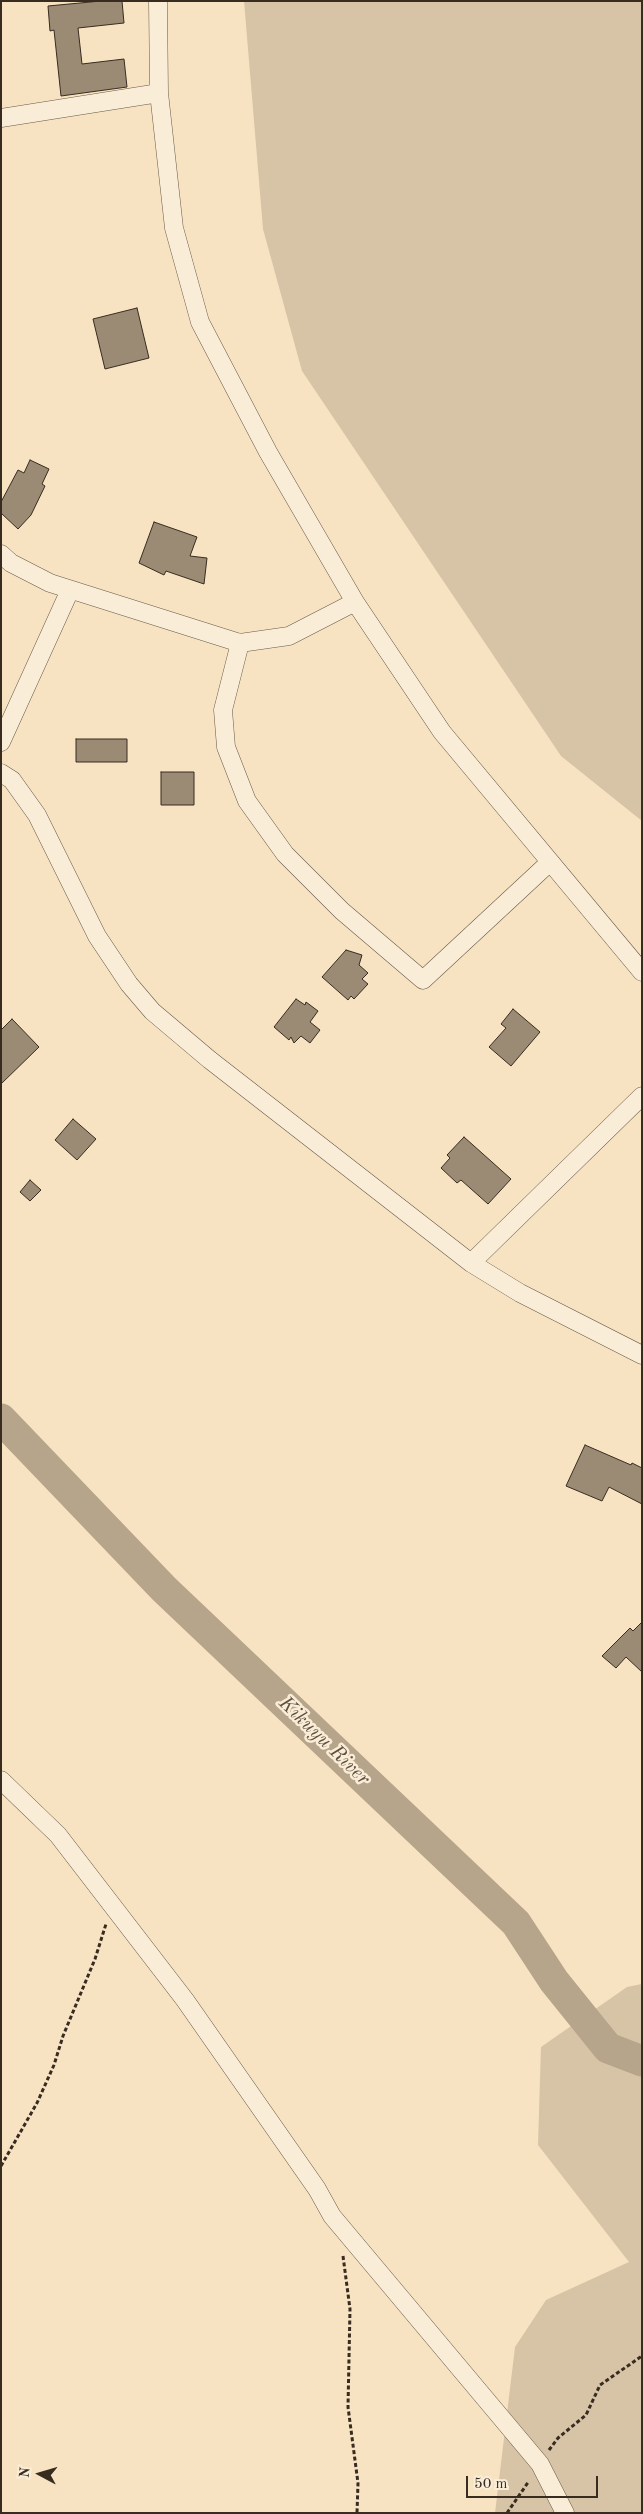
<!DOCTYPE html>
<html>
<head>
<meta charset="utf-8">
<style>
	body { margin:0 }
	#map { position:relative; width:643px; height:2514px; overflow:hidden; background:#f7e3c2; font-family:"Old Standard TT",serif }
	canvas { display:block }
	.frame { position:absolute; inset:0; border:2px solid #382b20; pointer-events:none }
	.north { position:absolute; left:15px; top:2449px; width:50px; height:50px; -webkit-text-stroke:4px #faedd7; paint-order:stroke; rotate:276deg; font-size:14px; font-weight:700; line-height:20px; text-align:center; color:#382b20 }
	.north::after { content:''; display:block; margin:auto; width:18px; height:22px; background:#382b20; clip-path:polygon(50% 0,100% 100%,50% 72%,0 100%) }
	.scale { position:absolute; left:466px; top:2476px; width:132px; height:22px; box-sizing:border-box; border:2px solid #382b20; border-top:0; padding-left:6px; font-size:15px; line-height:18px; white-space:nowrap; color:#382b20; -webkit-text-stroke:4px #faedd7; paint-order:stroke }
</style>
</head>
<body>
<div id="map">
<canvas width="643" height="2514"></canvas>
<div class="frame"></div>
<div class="north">N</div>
<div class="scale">50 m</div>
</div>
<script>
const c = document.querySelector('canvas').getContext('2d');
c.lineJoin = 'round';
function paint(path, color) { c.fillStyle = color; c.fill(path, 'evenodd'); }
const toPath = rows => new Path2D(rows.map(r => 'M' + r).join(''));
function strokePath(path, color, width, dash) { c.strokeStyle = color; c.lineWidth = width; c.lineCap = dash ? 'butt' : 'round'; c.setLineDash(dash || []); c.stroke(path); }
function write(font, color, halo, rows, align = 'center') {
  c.font = font + ' "Old Standard TT",serif'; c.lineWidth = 5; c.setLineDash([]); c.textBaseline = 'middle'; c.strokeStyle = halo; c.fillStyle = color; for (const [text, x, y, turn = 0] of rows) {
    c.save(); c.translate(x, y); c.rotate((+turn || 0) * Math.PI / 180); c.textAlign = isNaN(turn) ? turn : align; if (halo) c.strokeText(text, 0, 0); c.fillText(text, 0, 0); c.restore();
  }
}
paint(toPath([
	[244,1,642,1,642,821,561,756,302,371,263,229],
	[642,1984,642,2513,495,2513,515,2347,546,2300,629,2262,538,2145,541,2047,627,1987]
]), '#d7c4a6');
strokePath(toPath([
	[1,1419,164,1589,516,1923,554,1981,608,2048,642,2061]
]), '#b6a48b', 31);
const building = toPath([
	[101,1,122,1,124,23,78,28,82,64,124,59,127,87,61,96,54,30,50,31,48,6,101,1],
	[137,308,149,358,105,369,93,319,137,308],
	[30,460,49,469,42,484,45,486,31,515,18,529,1,513,1,502,18,470,24,473,30,460],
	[154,522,197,537,190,556,207,558,204,584,166,571,164,575,139,563,154,522],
	[76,739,127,739,127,762,76,762,76,739],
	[161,772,194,772,194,805,161,805,161,772],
	[346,950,362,955,359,965,368,973,362,979,368,984,354,999,351,996,348,1000,322,977,346,950],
	[296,999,305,1005,306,1002,318,1011,310,1022,320,1030,310,1043,301,1036,294,1043,291,1037,289,1040,274,1027,296,999],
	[513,1009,540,1032,511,1066,489,1047,506,1028,501,1024,513,1009],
	[12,1019,39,1047,1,1084,1,1030,12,1019],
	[73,1119,96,1139,77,1160,55,1140,73,1119],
	[464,1137,511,1179,488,1204,461,1180,457,1183,441,1168,450,1158,447,1155,464,1137],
	[30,1180,41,1190,30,1201,20,1192,30,1180],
	[585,1445,631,1465,632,1463,642,1468,642,1504,609,1487,602,1501,566,1486,585,1445],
	[642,1622,642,1672,626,1657,616,1668,602,1656,630,1628,633,1631,642,1622]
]);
paint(building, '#9b8b74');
strokePath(building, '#382b20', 1);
const street = toPath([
	[158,1,159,93,174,228,200,322,268,452,355,602,442,732,642,972],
	[1,118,159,93],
	[1,554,11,563,50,583,240,643,289,636,355,602],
	[240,643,223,710,226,747,247,801,285,854,342,911,423,980,550,862],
	[1,742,70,590],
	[1,773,12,780,37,815,97,936,129,984,152,1011,210,1060,471,1263,520,1293,642,1355],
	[471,1263,642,1096],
	[1,1780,58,1835,185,2000,317,2189,332,2216,540,2464,565,2513]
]);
strokePath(street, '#685948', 19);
strokePath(toPath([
	[1,2166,37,2103,54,2065,63,2036,95,1959,106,1924],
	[343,2256,350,2309,348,2407,358,2483,357,2513],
	[549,2450,558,2438,586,2415,600,2385,642,2356],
	[507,2513,529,2481]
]), '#382b20', 3, [4, 2.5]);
strokePath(street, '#faedd7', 18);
write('italic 20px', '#5e4f40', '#faedd7', [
	["Kikuyu River",324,1741,44]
]);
</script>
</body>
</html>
